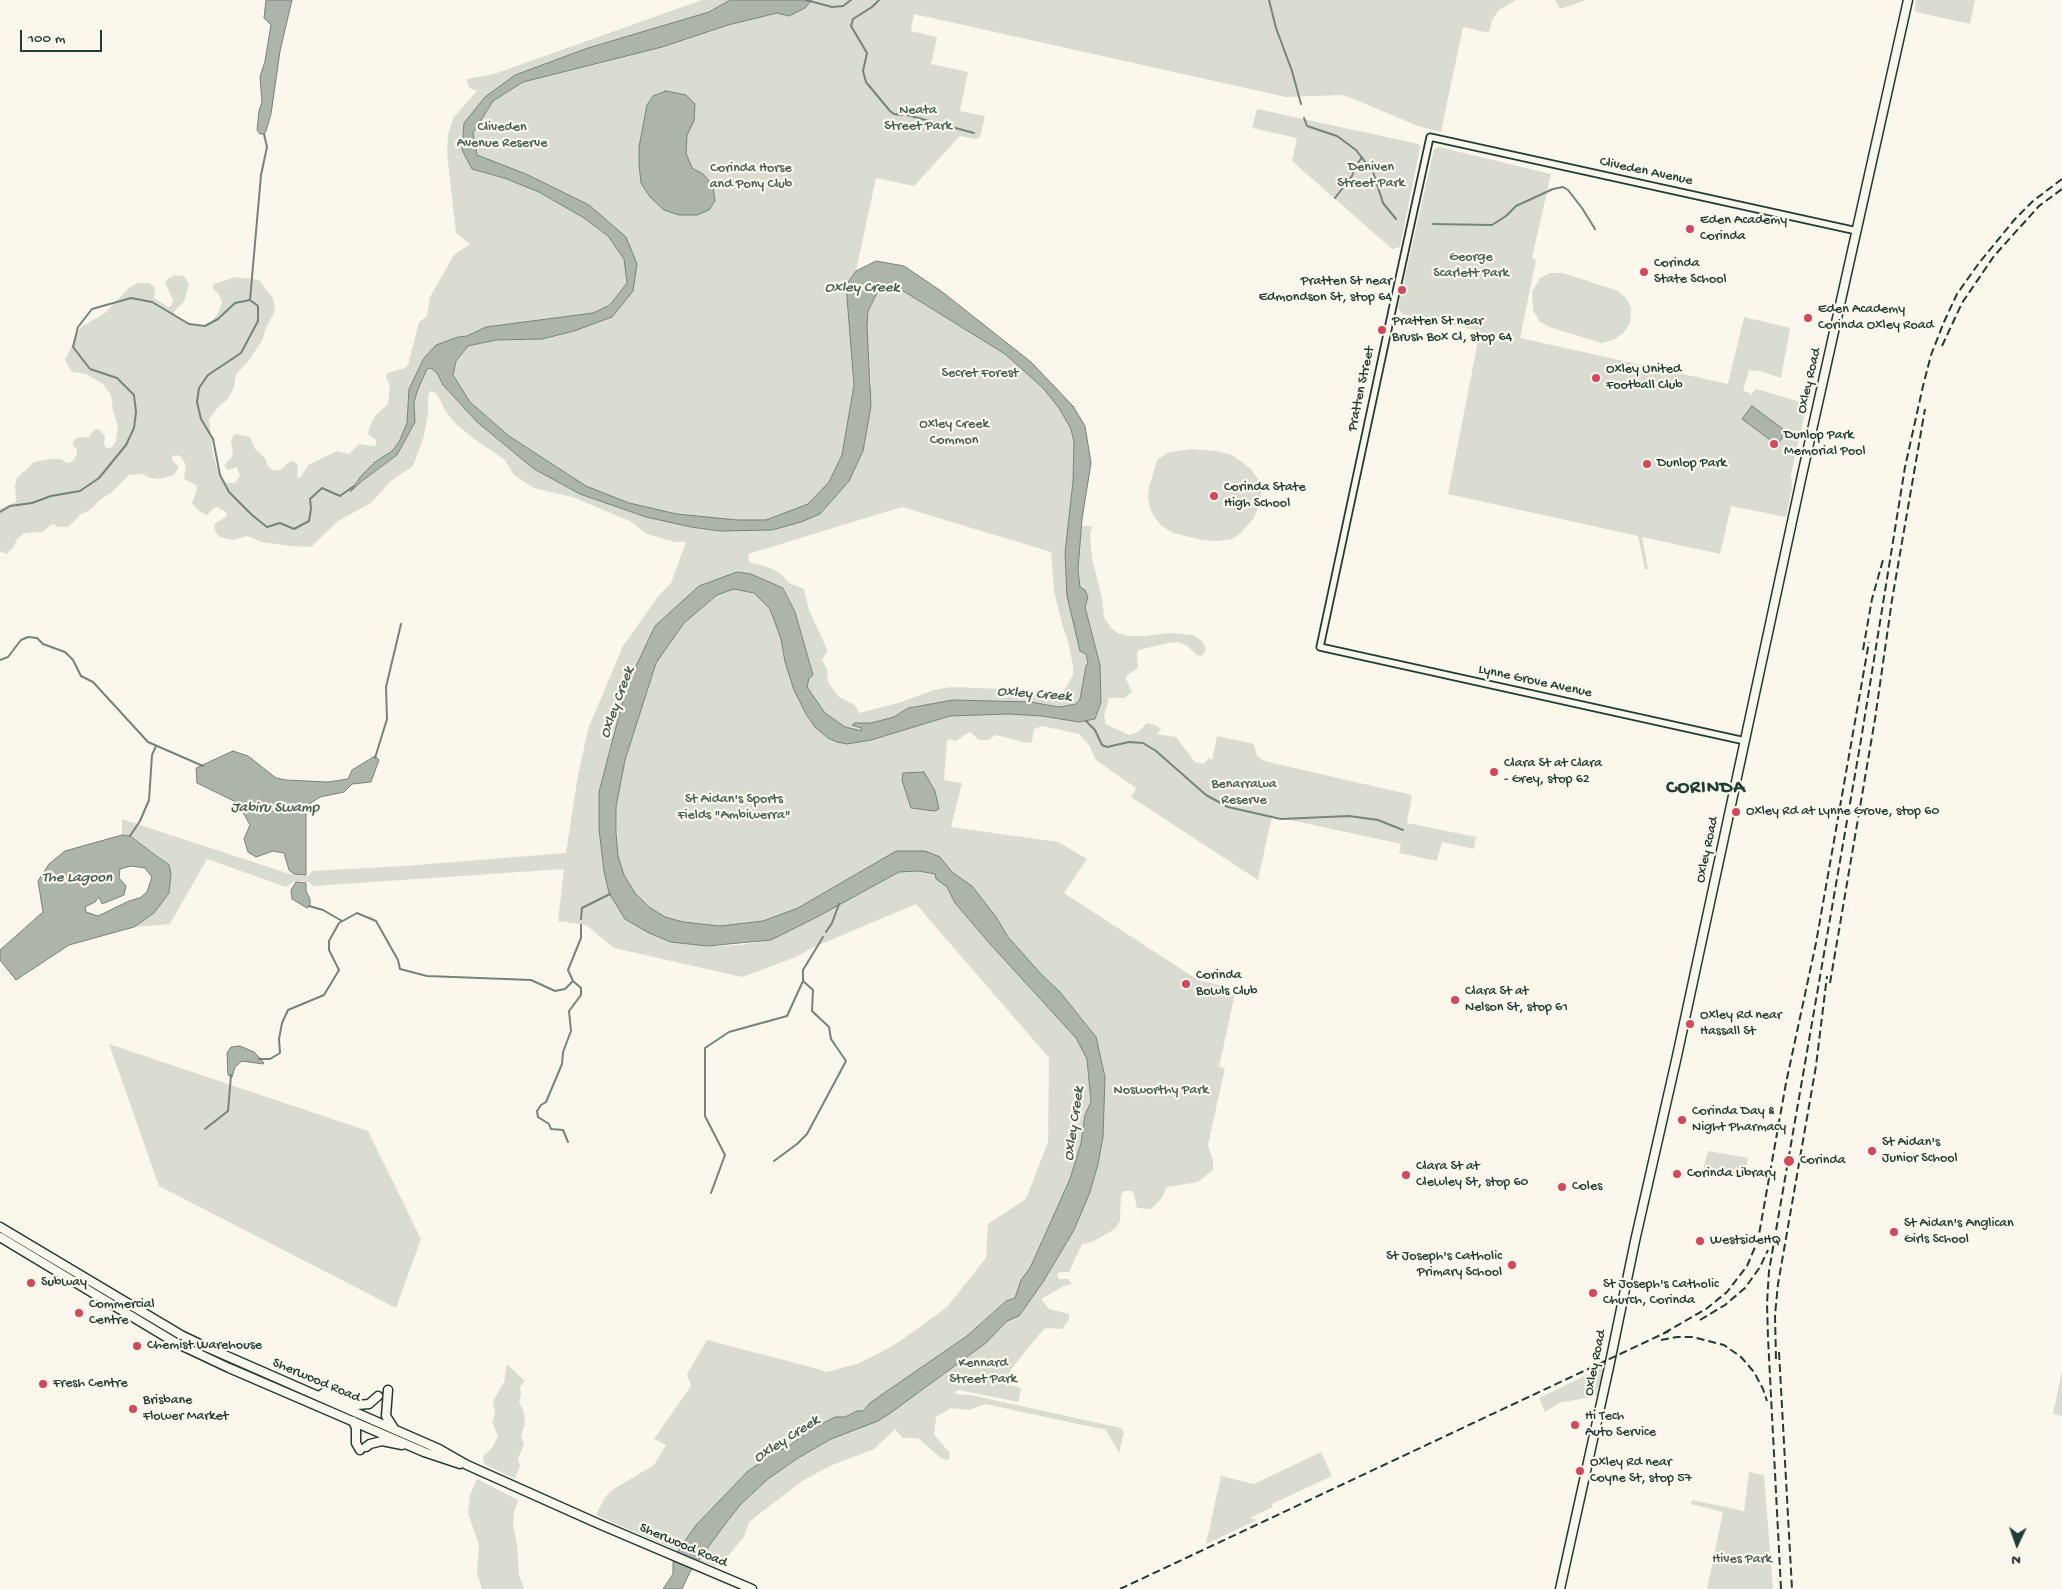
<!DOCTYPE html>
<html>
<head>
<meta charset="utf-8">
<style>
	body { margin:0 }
	#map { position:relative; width:2062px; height:1589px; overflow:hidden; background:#fbf7ec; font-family:"Gochi Hand",sans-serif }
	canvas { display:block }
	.north { position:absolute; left:1992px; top:1519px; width:50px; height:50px; -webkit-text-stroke:4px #fbf7ec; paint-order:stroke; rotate:183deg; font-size:14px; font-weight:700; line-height:20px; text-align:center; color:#1f3d34 }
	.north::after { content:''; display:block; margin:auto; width:18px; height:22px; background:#1f3d34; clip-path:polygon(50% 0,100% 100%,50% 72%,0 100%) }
	.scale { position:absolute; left:20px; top:30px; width:82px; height:22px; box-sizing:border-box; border:2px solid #1f3d34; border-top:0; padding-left:6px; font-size:15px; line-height:18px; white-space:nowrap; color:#1f3d34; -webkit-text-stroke:4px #fbf7ec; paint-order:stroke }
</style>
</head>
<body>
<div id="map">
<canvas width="2062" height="1589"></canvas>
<div class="north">N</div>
<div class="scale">100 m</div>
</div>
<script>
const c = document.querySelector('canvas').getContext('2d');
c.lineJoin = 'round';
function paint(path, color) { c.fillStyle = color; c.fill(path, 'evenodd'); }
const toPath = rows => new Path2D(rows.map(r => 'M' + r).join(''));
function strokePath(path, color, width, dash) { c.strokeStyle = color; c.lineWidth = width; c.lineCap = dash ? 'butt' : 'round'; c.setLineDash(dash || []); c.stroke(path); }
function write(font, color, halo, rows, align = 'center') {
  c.font = font + ' "Gochi Hand",sans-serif'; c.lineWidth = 4.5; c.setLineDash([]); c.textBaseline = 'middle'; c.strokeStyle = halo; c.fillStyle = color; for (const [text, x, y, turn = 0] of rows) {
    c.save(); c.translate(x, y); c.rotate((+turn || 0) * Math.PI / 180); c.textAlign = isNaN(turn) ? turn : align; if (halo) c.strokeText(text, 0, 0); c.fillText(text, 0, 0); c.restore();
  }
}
paint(toPath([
	[702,0,730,0,709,12,588,48,515,75,485,97,464,122,462,150,472,169,504,178,539,192,584,218,608,236,624,259,627,283,610,305,593,313,486,327,467,336,458,337,436,346,424,358,409,389,407,423,399,442,392,451,375,462,361,476,352,489,397,455,415,422,414,402,418,389,427,369,431,368,437,373,443,385,477,422,534,469,580,494,646,517,691,527,720,531,772,530,801,522,820,514,849,481,853,469,871,383,867,326,868,311,877,293,892,287,900,289,1005,354,1043,388,1059,408,1071,429,1074,442,1073,481,1065,553,1088,663,1080,699,1076,704,1059,707,1046,704,953,700,936,704,925,704,908,708,894,717,871,723,855,723,852,725,861,728,863,731,845,727,825,713,807,687,809,678,813,675,795,612,784,588,751,574,737,572,699,586,627,685,599,792,609,893,707,946,740,945,771,940,817,917,899,872,919,871,935,874,936,879,947,887,955,903,991,945,1076,1038,1087,1059,1091,1102,1085,1115,1081,1143,1070,1179,1030,1268,1021,1280,1015,1298,1005,1301,967,1336,887,1391,871,1403,863,1412,852,1413,845,1417,835,1417,810,1430,786,1448,767,1454,766,1459,748,1471,696,1525,678,1551,596,1515,605,1497,612,1490,654,1465,666,1445,654,1439,691,1386,687,1374,707,1340,818,1369,826,1372,857,1364,885,1350,900,1341,947,1307,986,1258,988,1224,1026,1199,1048,1142,1049,1058,916,904,812,948,796,957,742,977,614,948,586,925,558,921,564,869,313,886,309,882,295,881,286,887,207,859,170,924,134,927,154,913,169,893,171,874,159,856,130,836,122,835,122,819,293,875,308,876,312,871,404,866,566,853,577,781,588,729,623,646,659,595,671,583,686,542,674,542,647,534,630,521,572,497,534,488,514,475,505,460,477,441,456,424,446,412,438,396,434,392,430,391,428,396,428,414,424,436,413,466,391,481,371,503,338,521,311,547,290,546,262,542,247,536,233,540,220,537,216,533,214,524,226,517,227,513,218,507,214,508,207,515,202,513,195,507,192,503,197,490,196,485,184,479,186,465,181,457,177,455,172,456,172,460,179,467,174,475,160,479,151,478,142,474,129,475,112,492,100,500,90,510,81,514,68,527,58,527,54,524,50,525,43,532,25,533,17,539,13,548,6,554,0,551,0,509,16,502,15,486,17,478,34,462,51,459,60,459,68,463,72,462,77,454,77,449,73,446,73,441,76,438,89,437,94,430,99,429,105,436,104,444,106,448,111,448,116,441,118,427,113,410,111,395,103,384,86,374,72,372,65,360,81,327,105,313,130,287,138,283,149,283,153,286,155,290,154,298,168,307,172,305,173,300,165,283,167,279,175,275,184,276,189,284,184,302,174,311,175,315,194,326,208,325,217,315,222,303,219,294,212,288,214,284,223,281,236,277,259,280,273,298,275,311,266,328,262,341,246,364,236,374,234,387,228,399,220,405,209,419,213,455,220,477,227,483,235,483,240,476,237,467,228,470,224,466,233,455,231,441,233,436,237,434,250,437,255,449,265,458,268,466,272,470,280,470,291,461,295,462,298,466,297,478,301,477,308,465,333,453,337,451,349,454,359,444,372,446,376,445,376,440,368,434,369,429,375,416,388,404,390,386,386,377,387,373,405,368,408,365,419,322,427,316,430,297,454,255,470,244,456,233,447,153,448,135,453,118,477,91,469,88,467,79,494,74],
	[902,507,1051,552,1054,591,1063,628,1067,637,1073,666,1073,675,1063,692,1059,694,1031,690,952,687,934,690,898,703,859,713,855,705,839,697,828,682,827,669,822,660,827,652,826,647,809,610,804,589,789,583,780,573,768,567,749,562,748,554],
	[812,0,1516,0,1499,10,1492,20,1489,33,1463,27,1441,132,1418,126,1344,95,1286,97,914,14,911,31,937,37,931,64,968,72,960,111,985,116,980,137,976,139,960,136,914,186,876,178,856,271,846,285,854,385,842,455,829,482,808,504,766,520,737,520,677,514,629,503,586,486,509,436,470,402,453,375,456,361,468,346,496,340,542,339,574,331,612,317,637,264,589,205,526,174,477,155,473,133,493,101,523,82,662,47,728,25,777,13,789,16,805,8],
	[1555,0,1586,0,1560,9],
	[1916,0,1975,0,1970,24,1916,12,1915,9],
	[1257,109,1419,144,1420,148,1400,247,1392,249,1292,161,1297,138,1252,128],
	[1439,147,1551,174,1532,258,1536,260,1520,338,1728,384,1744,317,1790,328,1781,378,1760,371,1749,370,1743,391,1750,393,1749,397,1756,389,1807,404,1791,474,1792,488,1786,517,1731,506,1720,554,1642,537,1648,569,1645,569,1638,536,1448,494,1480,331,1402,314,1398,308,1434,149],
	[1550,273,1563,273,1618,291,1627,299,1631,308,1630,323,1624,332,1615,339,1602,343,1549,327,1539,321,1533,310,1532,292,1540,278],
	[1191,449,1217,451,1232,455,1251,469,1258,479,1262,491,1260,503,1254,518,1240,534,1232,539,1217,541,1202,540,1173,533,1162,526,1155,518,1150,509,1148,498,1149,487,1157,460,1167,453],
	[1081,526,1092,526,1090,536,1092,558,1102,598,1104,617,1111,628,1118,633,1128,636,1146,636,1170,633,1193,635,1201,640,1206,648,1205,652,1201,656,1197,655,1186,645,1177,642,1168,643,1139,650,1137,654,1138,668,1127,675,1126,679,1132,692,1124,698,1109,698,1104,717,1106,724,1129,735,1138,732,1147,723,1155,725,1161,729,1157,734,1176,737,1195,762,1203,764,1209,758,1212,760,1217,736,1254,744,1257,756,1264,761,1412,795,1407,823,1476,837,1474,849,1442,842,1437,861,1399,853,1401,844,1272,816,1258,880,1131,797,1136,788,1096,760,1089,745,1079,734,1042,726,1034,729,1032,742,1027,743,996,735,988,740,979,740,970,732,955,741,950,739,947,741,944,780,962,783,951,827,1058,842,1087,859,1064,893,1198,980,1236,989,1219,1067,1225,1068,1208,1145,1213,1161,1213,1170,1198,1182,1167,1187,1161,1199,1151,1209,1137,1208,1133,1191,1124,1191,1121,1195,1120,1221,1115,1229,1092,1242,1082,1244,1069,1272,1059,1272,1057,1275,1059,1279,1068,1279,1072,1284,1064,1286,1041,1299,1049,1309,1069,1314,1069,1320,1062,1329,1046,1328,1043,1330,1012,1368,1005,1383,1021,1388,1018,1402,959,1390,954,1392,956,1394,971,1395,1121,1428,1124,1432,1119,1453,1106,1430,985,1404,969,1410,951,1408,936,1417,934,1435,950,1453,949,1460,942,1459,918,1438,902,1438,895,1429,874,1449,830,1466,802,1481,749,1522,744,1537,721,1564,717,1566,709,1564,698,1560,741,1504,768,1479,798,1458,831,1439,901,1405,986,1343,1007,1321,1019,1316,1074,1230,1090,1192,1098,1164,1103,1137,1105,1077,1096,1037,1060,992,1041,974,1008,937,996,917,972,886,952,872,940,857,896,851,798,908,763,921,744,924,720,926,683,922,665,917,649,907,635,894,624,875,618,856,616,807,625,760,656,663,684,623,717,595,734,589,746,590,753,593,770,609,781,639,785,662,806,714,871,740,950,716,1008,714,1042,716,1079,722,1095,718,1101,702,1100,665,1085,607,1085,590,1080,587,1078,554],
	[109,1044,368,1131,421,1239,396,1308,159,1186],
	[1708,1151,1748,1158,1744,1179,1703,1170],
	[507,1364,525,1381,520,1387,521,1395,519,1402,524,1412,525,1424,521,1435,524,1445,518,1458,520,1466,515,1479,484,1464,483,1456,492,1448,498,1436,492,1422,495,1414,493,1401,504,1382],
	[1605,1366,1596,1396,1559,1403,1545,1412,1539,1398],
	[2062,1371,2062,1416,2053,1414],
	[1321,1452,1332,1476,1272,1504,1273,1507,1250,1518,1257,1520,1206,1544,1221,1476,1254,1484],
	[1749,1472,1764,1475,1773,1589,1707,1589,1723,1512,1691,1504,1692,1500,1744,1511],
	[477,1479,518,1500,514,1512,513,1524,517,1545,519,1575,524,1589,482,1589,477,1573,479,1545,468,1513,470,1495]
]), '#dbdcd1');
const water = toPath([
	[266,0,292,0,280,51,271,114,266,131,264,134,260,134,257,130,259,111,262,102,260,77,265,61,271,25,264,18,266,0],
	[730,0,812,0,805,8,789,16,777,13,728,25,662,47,523,82,493,101,473,133,477,155,526,174,589,205,626,237,637,264,633,291,612,317,574,331,542,339,496,340,468,346,456,361,453,375,470,402,509,436,586,486,629,503,677,514,737,520,766,520,808,504,829,482,842,455,854,385,846,285,856,271,876,261,904,266,941,291,1031,362,1073,406,1085,426,1091,463,1082,519,1078,569,1080,587,1085,590,1088,597,1085,607,1100,665,1101,702,1095,719,1079,722,1042,716,1008,714,950,716,871,740,847,744,837,742,828,738,815,727,806,714,794,690,785,662,781,639,770,609,754,593,734,589,717,595,684,623,656,663,625,760,616,807,616,832,618,856,624,875,635,893,649,907,665,917,683,922,720,926,763,921,798,908,896,851,925,851,940,857,952,872,972,886,996,917,1008,937,1041,974,1060,992,1096,1037,1105,1077,1103,1137,1098,1164,1090,1192,1074,1230,1043,1282,1019,1316,1007,1321,986,1343,889,1414,878,1421,831,1439,798,1458,768,1479,741,1504,723,1527,690,1572,682,1589,663,1589,673,1574,673,1562,678,1551,696,1525,748,1471,766,1459,767,1454,771,1450,777,1451,786,1448,810,1430,835,1417,845,1417,857,1411,863,1411,870,1403,887,1391,967,1336,1006,1301,1015,1298,1021,1280,1030,1268,1070,1179,1081,1143,1085,1115,1091,1102,1087,1059,1076,1038,991,945,955,903,947,887,936,879,935,874,919,871,899,872,817,917,771,940,707,946,671,942,649,933,625,919,609,893,604,871,599,829,599,792,627,685,655,626,699,586,737,572,751,574,783,588,795,612,813,675,809,678,807,687,825,713,845,727,862,731,861,728,852,725,855,723,871,723,894,717,908,708,953,700,1031,702,1059,707,1076,704,1080,699,1086,666,1088,663,1086,654,1080,651,1067,596,1065,553,1073,481,1074,442,1071,429,1059,408,1043,388,1005,354,900,289,892,287,877,293,868,311,867,326,871,406,863,451,849,481,820,514,801,522,772,530,720,531,691,527,646,517,580,494,534,469,477,422,443,385,437,373,431,368,427,369,418,389,414,402,415,422,397,455,362,481,350,492,361,476,375,462,392,451,399,442,407,423,409,389,424,358,436,345,458,337,467,336,486,327,593,313,610,305,627,283,624,259,608,236,584,218,539,192,504,178,472,169,462,150,464,123,485,97,515,75,588,48,709,12,730,0],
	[666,91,686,95,695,104,694,121,687,135,686,153,692,168,703,174,713,186,715,201,709,210,697,215,679,215,664,210,650,197,641,183,639,164,639,147,647,105,653,96,666,91],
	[1752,406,1787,432,1777,445,1742,419,1752,406],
	[233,751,248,756,276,778,286,780,328,782,348,779,352,770,375,756,379,760,371,782,352,784,344,792,320,797,306,806,306,875,294,874,289,870,284,853,273,851,256,857,248,852,244,839,250,825,238,803,197,783,196,768,233,751],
	[924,772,935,791,939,809,935,811,911,808,902,780,903,773,924,772],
	[122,835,130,836,169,865,171,874,169,893,154,913,134,927,69,945,16,980,0,960,0,950,43,912,38,881,49,864,65,851,122,835],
	[131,866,145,868,152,877,147,892,140,898,129,901,98,916,86,912,85,907,95,902,99,897,102,904,124,895,126,886,119,878,120,869,131,866],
	[296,882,306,883,306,891,310,899,310,906,307,908,292,899,291,890,296,882],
	[240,1046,254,1052,264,1063,263,1064,242,1061,235,1067,232,1077,228,1075,227,1053,231,1047,240,1046]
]);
paint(water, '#adb4aa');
strokePath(water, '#74847b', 1);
strokePath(toPath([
	[806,0,832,7,843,6,851,0],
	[879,0,872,7,853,19,851,26,867,53,863,71,866,82,890,111,894,114,902,115],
	[1269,0,1276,28,1292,71,1301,104],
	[907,115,974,133],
	[1304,118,1307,126,1337,136,1356,150,1373,172,1383,203,1396,219],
	[1335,198,1352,176,1356,166,1362,157],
	[1433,224,1492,225,1506,216,1516,206,1553,189,1563,187,1568,190,1582,208,1595,229],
	[250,300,261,175,267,147,264,134],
	[0,512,10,506,32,503,51,496,80,491,99,478,126,445,134,428,136,412,134,395,117,378,90,369,73,347,78,327,92,309,131,298,152,302,189,324,205,326,218,319,235,303,250,300,258,306,258,321,241,353,208,375,199,388,197,402,201,419,213,439,220,475,229,492,252,515,267,527,280,523,294,529,309,521,311,509,310,499,322,488,340,496,354,486],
	[0,660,8,657,21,640,28,637,37,638,43,644,65,652,73,660,81,676,93,682,148,742,203,766],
	[1086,721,1095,730,1102,745,1107,747,1129,742,1143,743,1156,751,1206,795,1228,807,1281,819,1349,816,1378,820,1403,830],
	[375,758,387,719,386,687,401,624],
	[130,836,140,821,149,800,152,755,156,746],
	[309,906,323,910,342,921],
	[581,919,582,908,610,894],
	[826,932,832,923,839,904],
	[259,1059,270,1059,280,1053,279,1039,282,1023,288,1010,324,995,339,970,329,950,329,941,339,923,357,913,376,921,398,960,400,969,427,976,531,980,555,991,565,989,573,981,568,970,581,938,581,925],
	[205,1129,228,1111,231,1075],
	[568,1142,563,1130,551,1129,549,1124,538,1117,537,1111,541,1105,546,1102,562,1064,563,1052,571,1031,569,1011,581,995,581,988,573,981],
	[774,1161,797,1144,807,1134,846,1061,831,1039,829,1027,812,1011,813,990,803,981],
	[711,1193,725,1155,705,1116,705,1048,729,1032,787,1016,803,981,803,970,823,937]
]), '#74847b', 2);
const tertiary = toPath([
	[1745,741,1320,647,1393,306,1430,137,1857,231]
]);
const primary = toPath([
	[0,1227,181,1335,204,1346,439,1449,467,1465,599,1524,752,1589],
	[0,1237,176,1343,229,1368,424,1452,460,1464],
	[388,1390,386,1416,393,1427],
	[319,1396,325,1392,357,1405,369,1404,378,1396],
	[353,1421,356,1428,356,1443,360,1450],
	[366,1447,370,1444,382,1441,402,1445],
	[1560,1589,1609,1367,1635,1241,1677,1056,1802,475,1908,0]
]);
strokePath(tertiary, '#1f3d34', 9);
strokePath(primary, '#1f3d34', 11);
strokePath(tertiary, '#fbf7ec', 5.5);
strokePath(primary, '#fbf7ec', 8);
strokePath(toPath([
	[1942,346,1962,303,1994,256,2039,206,2062,189],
	[1863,650,1872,599,1883,560],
	[1830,983,1875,719,1892,600,1925,409],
	[1700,1320,1725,1305,1745,1288,1760,1267,1768,1250],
	[1664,1333,1706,1309,1727,1292,1747,1266,1758,1240,1786,1083,1816,943,1869,642],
	[1661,1340,1677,1337,1693,1337,1724,1345,1741,1357,1754,1372,1763,1389,1767,1401],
	[1779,1352,1792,1589],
	[1776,1359,1775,1315,1778,1284,1816,1066,1827,976],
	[1120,1589,1669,1331],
	[1781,1589,1768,1338,1767,1303,1769,1271,1861,740,1905,467,1923,386,1931,355,1944,322,1957,294,1979,263,2015,219,2033,201,2062,179]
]), '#1f3d34', 2, [8, 4]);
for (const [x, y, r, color] of [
	[1690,229,5,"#d1495b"],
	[1644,272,5,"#d1495b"],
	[1402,290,5,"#d1495b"],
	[1808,318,5,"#d1495b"],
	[1382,330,5,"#d1495b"],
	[1596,378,5,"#d1495b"],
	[1774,444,5,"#d1495b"],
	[1647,464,5,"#d1495b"],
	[1214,496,5,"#d1495b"],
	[1494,772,5,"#d1495b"],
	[1736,812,5,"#d1495b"],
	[1186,984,5,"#d1495b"],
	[1455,1000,5,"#d1495b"],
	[1690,1024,5,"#d1495b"],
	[1682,1120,5,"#d1495b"],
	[1872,1151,5,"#d1495b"],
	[1789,1161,6,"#d1495b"],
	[1677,1174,5,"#d1495b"],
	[1406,1175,5,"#d1495b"],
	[1562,1187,5,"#d1495b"],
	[1894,1232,5,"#d1495b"],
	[1700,1241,5,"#d1495b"],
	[1512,1265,5,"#d1495b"],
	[31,1283,5,"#d1495b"],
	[1593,1293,5,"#d1495b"],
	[79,1313,5,"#d1495b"],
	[137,1346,5,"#d1495b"],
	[43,1384,5,"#d1495b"],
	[133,1409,5,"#d1495b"],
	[1575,1425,5,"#d1495b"],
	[1580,1471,5,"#d1495b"]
]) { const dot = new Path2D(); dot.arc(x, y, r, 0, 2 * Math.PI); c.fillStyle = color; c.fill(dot); strokePath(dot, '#fbf7ec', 2); }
write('14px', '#455d53', '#fbf7ec', [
	["Neata",918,111],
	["Street Park",918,127],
	["Cliveden",502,128],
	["Avenue Reserve",502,144],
	["Deniven",1371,168],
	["Street Park",1371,184],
	["Corinda Horse",751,169],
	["and Pony Club",751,185],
	["George",1471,258],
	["Scarlett Park",1471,274],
	["Secret Forest",980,374],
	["Oxley Creek",954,425],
	["Common",954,441],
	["Benarrawa",1244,785],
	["Reserve",1244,801],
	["St Aidan's Sports",734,800],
	["Fields \"Ambiwerra\"",734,816],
	["Nosworthy Park",1161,1091],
	["Kennard",983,1364],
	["Street Park",983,1380],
	["Hives Park",1742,1560]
]);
write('14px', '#1f3d34', '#fbf7ec', [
	["Cliveden Avenue",1646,172,12],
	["Oxley Road",1810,381,-77],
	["Pratten Street",1362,389,-78],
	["Lynne Grove Avenue",1535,682,12],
	["Oxley Road",1708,850,-78],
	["Oxley Road",1596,1363,-79],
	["Sherwood Road",316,1381,23],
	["Sherwood Road",683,1546,23]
]);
write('14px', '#1f3d34', '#fbf7ec', [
	["Eden Academy",1700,221],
	["Corinda",1700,237],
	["Corinda",1654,264],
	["State School",1654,280],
	["Pratten St near",1392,282,"right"],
	["Edmondson St, stop 64",1392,298,"right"],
	["Eden Academy",1818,310],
	["Corinda Oxley Road",1818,326],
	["Pratten St near",1392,322],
	["Brush Box Cl, stop 64",1392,338],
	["Oxley United",1606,370],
	["Football Club",1606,386],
	["Dunlop Park",1784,436],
	["Memorial Pool",1784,452],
	["Dunlop Park",1657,464],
	["Corinda State",1224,488],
	["High School",1224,504],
	["Clara St at Clara",1504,764],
	["- Grey, stop 62",1504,780],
	["Oxley Rd at Lynne Grove, stop 60",1746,812],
	["Corinda",1196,976],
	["Bowls Club",1196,992],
	["Clara St at",1465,992],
	["Nelson St, stop 61",1465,1008],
	["Oxley Rd near",1700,1016],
	["Hassall St",1700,1032],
	["Corinda Day &",1692,1112],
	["Night Pharmacy",1692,1128],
	["St Aidan's",1882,1143],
	["Junior School",1882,1159],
	["Corinda",1800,1161],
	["Clara St at",1416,1167],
	["Clewley St, stop 60",1416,1183],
	["Corinda Library",1687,1174],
	["Coles",1572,1187],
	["St Aidan's Anglican",1904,1224],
	["Girls School",1904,1240],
	["WestsideHQ",1710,1241],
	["St Joseph's Catholic",1502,1257,"right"],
	["Primary School",1502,1273,"right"],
	["Subway",41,1283],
	["St Joseph's Catholic",1603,1285],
	["Church, Corinda",1603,1301],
	["Commercial",89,1305],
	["Centre",89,1321],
	["Chemist Warehouse",147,1346],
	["Fresh Centre",53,1384],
	["Brisbane",143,1401],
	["Flower Market",143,1417],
	["Hi Tech",1585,1417],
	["Auto Service",1585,1433],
	["Oxley Rd near",1590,1463],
	["Coyne St, stop 57",1590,1479]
], 'left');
write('italic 15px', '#425b52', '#fbf7ec', [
	["Oxley Creek",862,289],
	["Oxley Creek",1034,695,4],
	["Oxley Creek",618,703,-70],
	["Jabiru Swamp",275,809],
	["The Lagoon",77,879],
	["Oxley Creek",1075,1124,-82],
	["Oxley Creek",787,1440,-33]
]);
c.letterSpacing = '1px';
write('bold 19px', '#1f3d34', '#fbf7ec', [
	["CORINDA",1706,789]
]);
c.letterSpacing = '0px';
</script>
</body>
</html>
